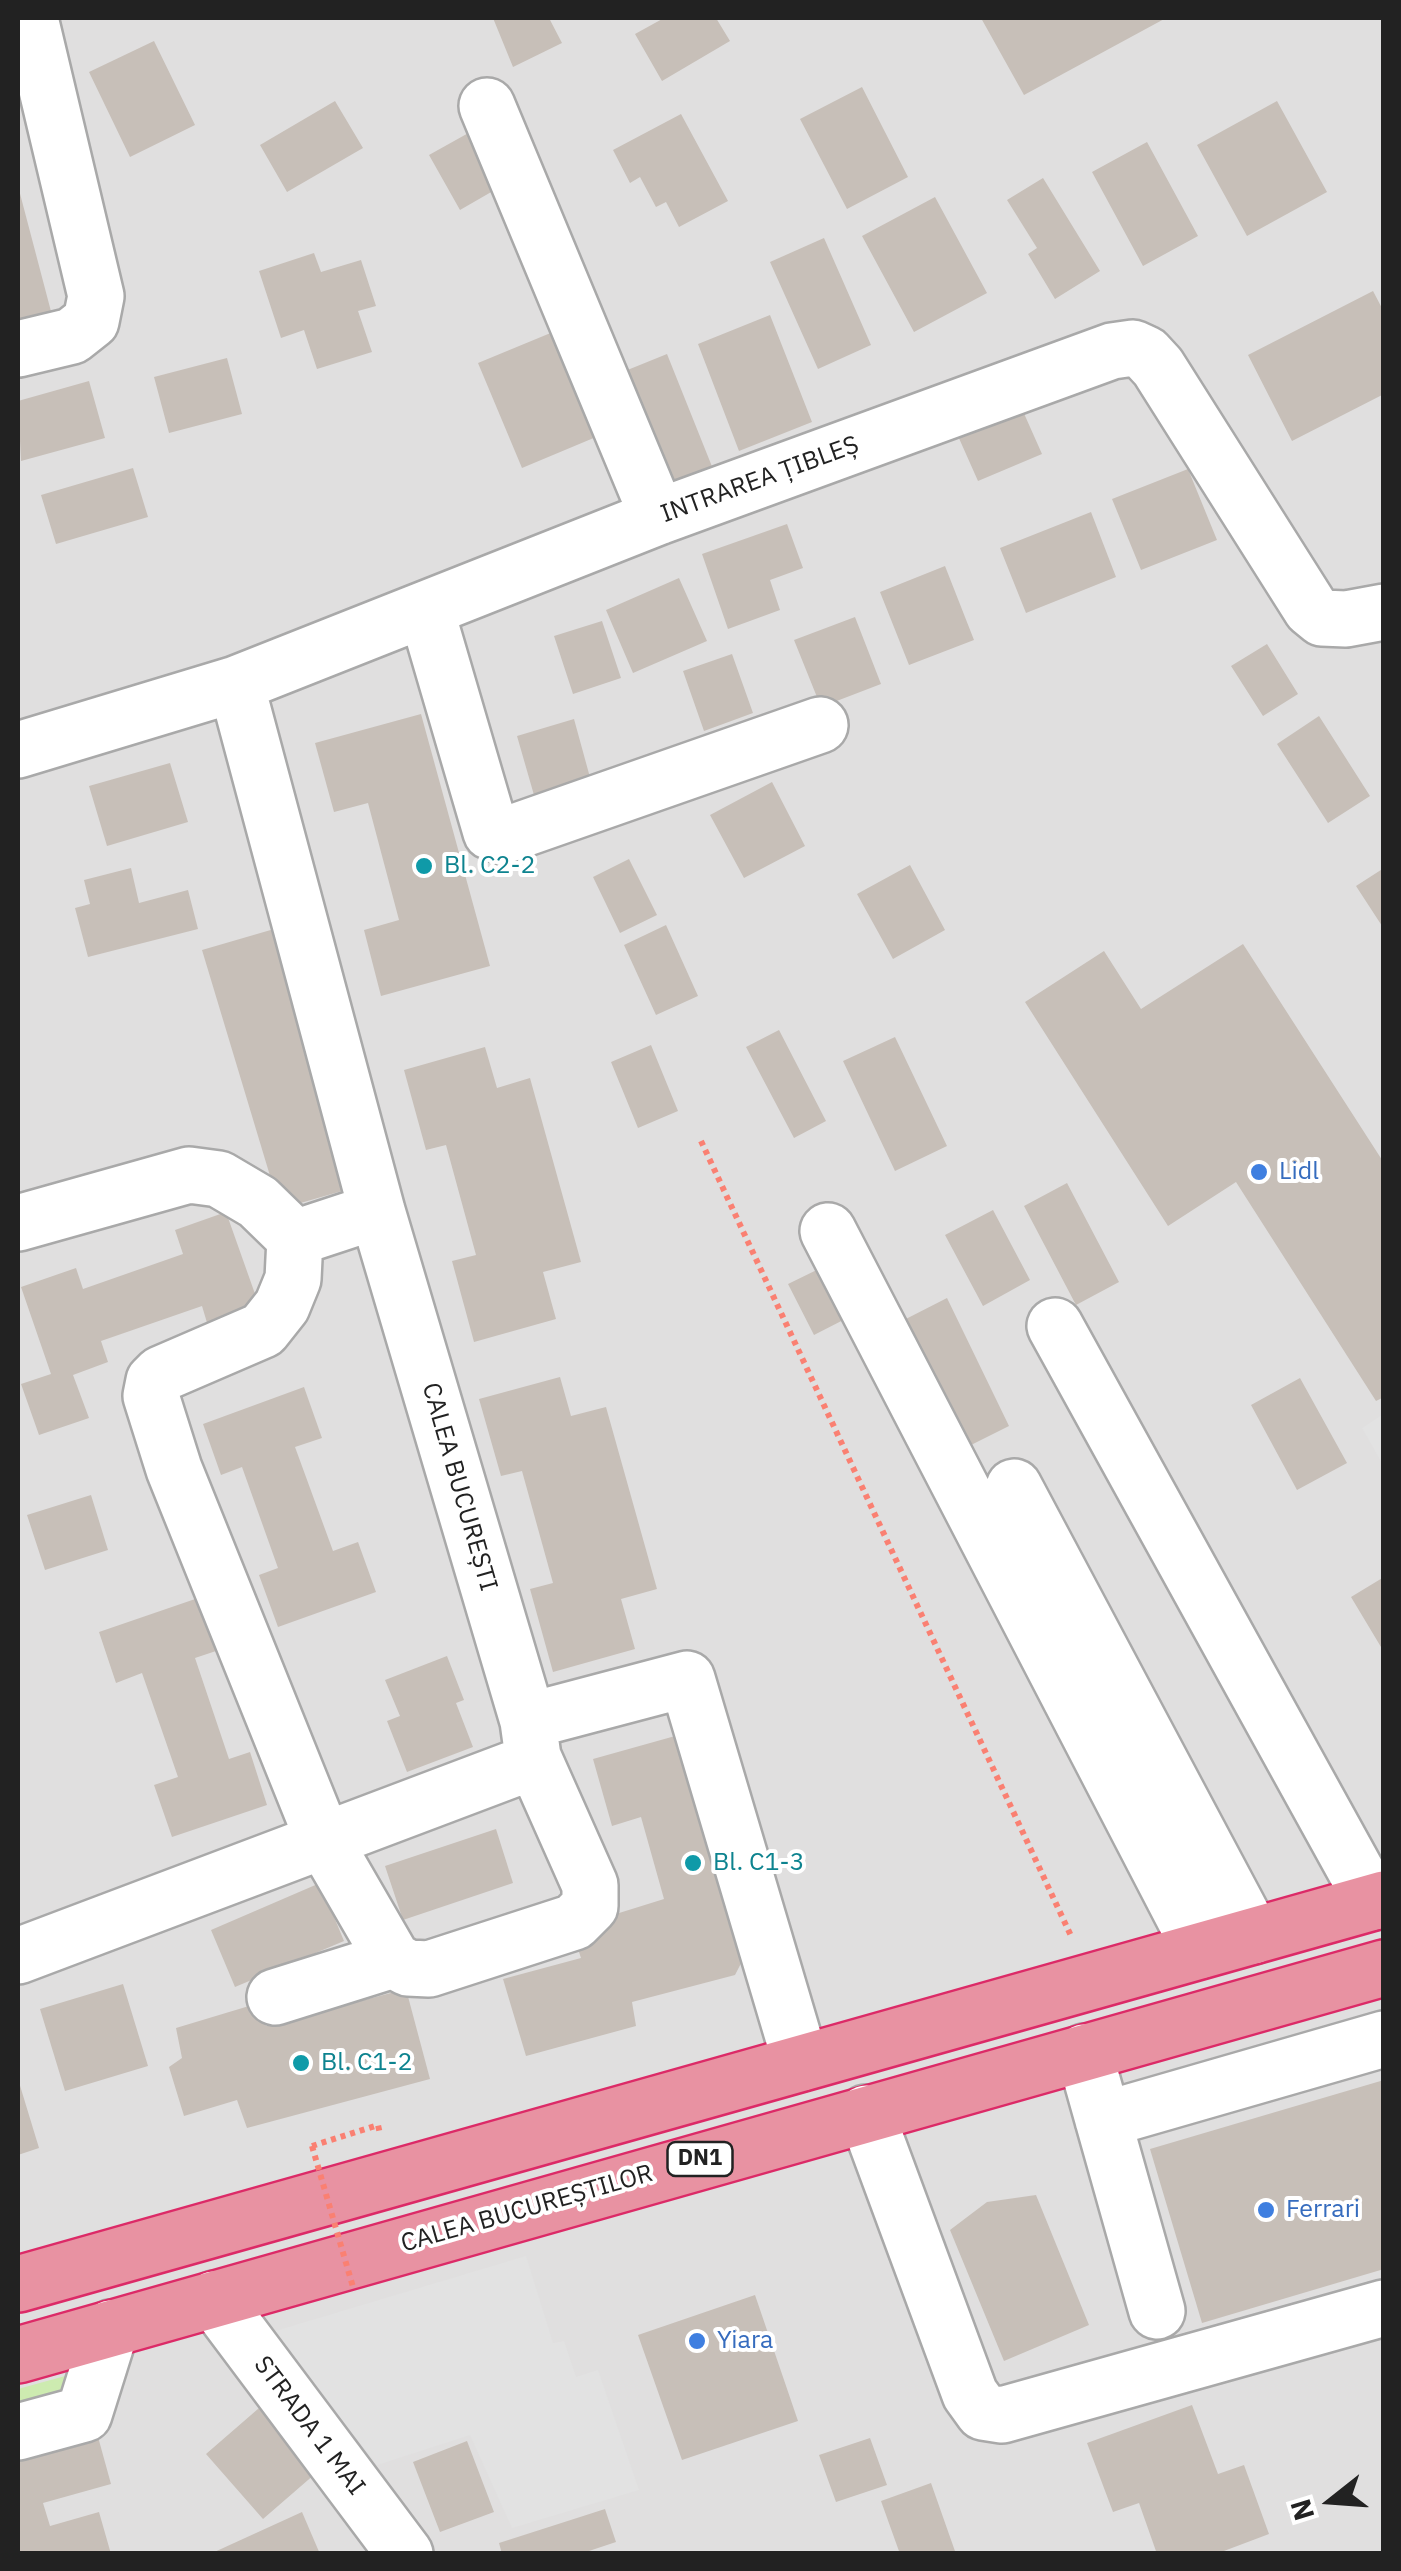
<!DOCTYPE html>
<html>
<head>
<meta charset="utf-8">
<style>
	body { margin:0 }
	#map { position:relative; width:1401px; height:2571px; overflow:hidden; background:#f2efe9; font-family:"IBM Plex Sans",sans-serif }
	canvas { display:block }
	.frame { position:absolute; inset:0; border:20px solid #222; pointer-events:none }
	.north { position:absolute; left:1281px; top:2451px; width:100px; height:100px; -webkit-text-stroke:8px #fff; paint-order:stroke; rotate:253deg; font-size:28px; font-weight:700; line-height:40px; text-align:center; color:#222 }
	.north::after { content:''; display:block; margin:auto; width:35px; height:45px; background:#222; clip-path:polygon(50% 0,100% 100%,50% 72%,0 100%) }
</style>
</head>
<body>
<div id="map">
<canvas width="1401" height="2571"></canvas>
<div class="frame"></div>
<div class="north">N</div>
</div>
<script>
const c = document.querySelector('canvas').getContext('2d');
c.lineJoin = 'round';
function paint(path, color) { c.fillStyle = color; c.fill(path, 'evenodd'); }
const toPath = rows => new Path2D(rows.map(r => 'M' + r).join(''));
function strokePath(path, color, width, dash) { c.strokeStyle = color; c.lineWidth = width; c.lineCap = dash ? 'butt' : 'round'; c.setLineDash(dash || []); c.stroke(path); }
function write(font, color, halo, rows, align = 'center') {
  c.font = font + ' "IBM Plex Sans",sans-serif'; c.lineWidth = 8; c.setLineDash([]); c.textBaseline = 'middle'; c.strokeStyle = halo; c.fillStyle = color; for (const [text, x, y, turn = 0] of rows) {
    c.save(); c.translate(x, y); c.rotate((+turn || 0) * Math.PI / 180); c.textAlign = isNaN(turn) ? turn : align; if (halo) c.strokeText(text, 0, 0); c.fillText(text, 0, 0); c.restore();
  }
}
paint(toPath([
	[18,18,1383,18,1383,2553,18,2553]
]), '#e0dfdf');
paint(toPath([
	[76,2373,63,2400,18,2421,18,2389]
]), '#cdebb0');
paint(toPath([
	[1383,1414,1383,1465,1362,1428],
	[526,2256,553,2343,564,2341,576,2377,598,2370,639,2490,512,2528,470,2435,377,2465,272,2332]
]), '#e2e2e2');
paint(toPath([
	[493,18,549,18,562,43,513,67],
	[664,18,716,18,730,41,662,81,635,34],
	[981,18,1166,18,1024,95],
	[154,41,195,125,130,157,89,72],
	[862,87,908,177,847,209,800,119],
	[335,101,363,148,287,192,260,145],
	[1277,101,1327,192,1247,236,1197,145],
	[681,114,728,201,679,227,666,202,656,207,640,177,630,183,613,150],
	[481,126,512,180,460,210,429,155],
	[1147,142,1198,236,1143,266,1092,172],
	[1043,178,1100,271,1055,299,1028,254,1037,248,1007,200],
	[18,186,53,319,18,329],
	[935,197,987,293,914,332,862,236],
	[824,238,871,345,818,369,770,262],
	[314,253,321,272,361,260,376,306,358,311,372,352,317,369,304,330,281,338,259,271],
	[1373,291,1384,312,1384,394,1292,441,1248,355],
	[770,315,812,422,739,451,698,344],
	[553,332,596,437,522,468,478,363],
	[667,354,713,469,671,486,625,371],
	[227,358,242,414,169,433,154,377],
	[89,381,105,438,21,461,18,401],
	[1022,409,1042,454,978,481,958,436],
	[133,468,148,517,56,544,41,495],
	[1188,469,1217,540,1141,570,1112,499],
	[1091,512,1116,577,1026,613,1000,548],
	[787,524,803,568,770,580,780,610,728,629,702,554],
	[945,566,974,640,909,665,880,592],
	[679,578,707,641,633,673,606,610],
	[855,617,881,684,821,707,794,640],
	[602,621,621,678,573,694,554,636],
	[1267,644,1298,694,1263,716,1231,666],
	[732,654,753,713,704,731,683,671],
	[421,714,490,966,381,996,364,930,399,920,368,803,334,812,315,743],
	[1319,716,1370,796,1328,823,1277,744],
	[574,719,594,792,538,809,517,736],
	[170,763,188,822,107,846,89,786],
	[772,782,805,846,744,878,710,815],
	[629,859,657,915,620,933,593,877],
	[910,865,945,930,893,959,857,894],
	[131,868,139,903,188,890,198,929,88,957,75,908,90,904,84,880],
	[1384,868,1384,929,1356,886],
	[666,925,698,996,656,1015,624,945],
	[281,927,359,1186,280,1209,202,950],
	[1243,944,1384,1163,1384,1397,1376,1401,1236,1182,1168,1226,1025,1002,1104,951,1141,1009],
	[779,1030,826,1121,794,1138,746,1047],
	[895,1037,947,1146,895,1171,843,1061],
	[651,1045,678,1111,638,1128,611,1062],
	[485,1047,497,1088,530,1078,581,1262,543,1272,556,1319,474,1342,452,1261,476,1255,446,1145,426,1150,404,1070],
	[1067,1183,1119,1282,1076,1305,1024,1206],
	[993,1210,1030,1280,983,1306,945,1235],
	[226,1212,260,1308,208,1326,202,1306,101,1341,108,1362,73,1375,89,1418,39,1435,21,1384,51,1374,21,1287,76,1268,83,1289,183,1254,175,1230],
	[831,1263,855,1314,814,1335,788,1284],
	[947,1298,1009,1426,959,1451,898,1323],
	[560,1377,571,1416,606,1407,657,1589,621,1599,635,1649,553,1672,530,1589,553,1583,522,1471,501,1476,479,1399],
	[1300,1378,1347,1463,1297,1490,1251,1405],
	[304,1387,322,1438,295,1447,333,1551,358,1542,376,1592,278,1627,259,1575,278,1568,242,1467,221,1475,203,1424],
	[91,1495,108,1550,45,1570,27,1515],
	[1384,1577,1384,1652,1351,1597],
	[201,1597,219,1650,195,1658,229,1759,250,1752,267,1805,172,1837,154,1785,178,1777,142,1673,116,1683,99,1632],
	[447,1656,464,1700,456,1703,473,1747,407,1772,387,1721,400,1716,385,1680],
	[693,1731,754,1938,735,1975,632,2002,636,2026,526,2056,503,1979,581,1958,571,1928,664,1899,641,1817,612,1826,593,1759],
	[496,1829,513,1883,403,1920,385,1866],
	[320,1883,344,1941,235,1987,211,1930],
	[123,1984,148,2066,65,2091,40,2009],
	[406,1989,430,2079,247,2128,237,2100,184,2116,169,2067,182,2058,176,2028,259,2003,266,2026],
	[18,2079,39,2148,18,2155],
	[1384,2080,1384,2269,1202,2323,1150,2149],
	[1036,2195,1089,2325,1004,2361,950,2230,987,2202],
	[755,2295,798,2421,682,2460,638,2335],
	[266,2402,323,2467,263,2519,206,2454],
	[1192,2405,1218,2474,1244,2465,1269,2534,1216,2554,1157,2554,1139,2503,1113,2512,1087,2443],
	[95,2426,111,2484,43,2503,50,2526,99,2512,111,2554,18,2554,18,2448],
	[870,2438,887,2485,836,2502,819,2455],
	[467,2441,494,2512,440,2532,413,2462],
	[931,2483,956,2554,900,2554,881,2501],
	[605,2509,616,2542,580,2554,502,2554,499,2543],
	[302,2512,320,2554,210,2554]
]), '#c7bfb8');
const minor = toPath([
	[487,106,658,517],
	[18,349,72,336,91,321,96,296,30,18],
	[426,610,491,832,503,836,820,725],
	[18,750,236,684,658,517,1112,351,1133,348,1146,354,1158,367,1311,609,1322,618,1346,619,1384,612],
	[18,1223,189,1175,219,1179,258,1202,295,1238,377,1211],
	[828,1231,1201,1950],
	[295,1238,293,1279,282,1306,263,1330,161,1374,154,1381,151,1396,174,1469,323,1839,393,1960],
	[1055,1326,1373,1902],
	[1014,1487,1253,1936],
	[528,1721,687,1679,801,2063],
	[18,1956,521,1766,533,1757,528,1721,377,1211,236,684],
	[275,1997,393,1960,408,1968,429,1969,574,1922,590,1906,590,1885,533,1757],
	[1084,2052,1157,2311],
	[866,2113,970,2394,983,2412,1002,2415,1384,2308],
	[1103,2120,1384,2039],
	[214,2299,405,2554],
	[18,2432,84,2414,111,2328]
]);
const highway = toPath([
	[18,2284,1384,1899],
	[18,2355,1384,1968]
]);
strokePath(minor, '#a9a9a9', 60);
strokePath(highway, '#dc2a67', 60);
strokePath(toPath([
	[701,1141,1072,1938],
	[312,2146,378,2125,380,2134]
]), '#fa8072', 6, [5, 5]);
strokePath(minor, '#fff', 55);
strokePath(highway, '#e892a2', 55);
strokePath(toPath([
	[312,2146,353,2287]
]), '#fa8072', 6, [5, 5]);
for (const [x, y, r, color] of [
	[424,866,10,"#0f9aa8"],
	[1259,1172,10,"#3f7fe0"],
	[693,1863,10,"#0f9aa8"],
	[301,2063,10,"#0f9aa8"],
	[1266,2210,10,"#3f7fe0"],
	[697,2341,10,"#3f7fe0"]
]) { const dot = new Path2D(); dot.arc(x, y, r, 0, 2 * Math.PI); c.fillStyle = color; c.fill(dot); strokePath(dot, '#fff', 4); }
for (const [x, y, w] of [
	[700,2159,65]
]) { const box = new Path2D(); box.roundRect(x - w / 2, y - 17, w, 34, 8); c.fillStyle = '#fff'; c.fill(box); strokePath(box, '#222', 2.5); }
write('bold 22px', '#222', null, [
	["DN1",700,2159]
]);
write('25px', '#222', '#fff', [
	["INTRAREA ȚIBLEȘ",760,480,-20],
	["CALEA BUCUREȘTI",459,1487,74],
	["CALEA BUCUREȘTILOR",527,2209,-16],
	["STRADA 1 MAI",309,2426,53]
]);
write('25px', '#0d838f', '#fff', [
	["Bl. C2-2",444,866],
	["Bl. C1-3",713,1863],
	["Bl. C1-2",321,2063]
], 'left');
write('25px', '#366cbe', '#fff', [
	["Lidl",1279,1172],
	["Ferrari",1286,2210],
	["Yiara",717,2341]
], 'left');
</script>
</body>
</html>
